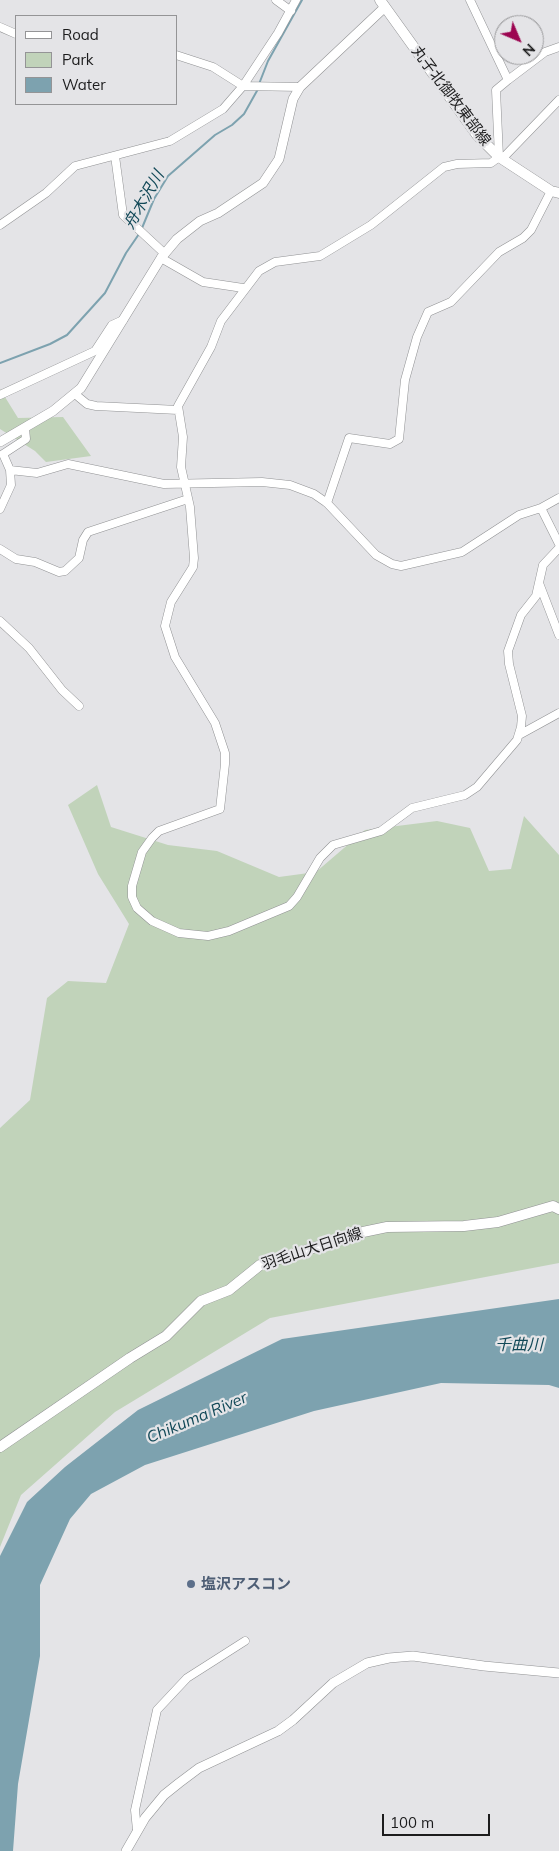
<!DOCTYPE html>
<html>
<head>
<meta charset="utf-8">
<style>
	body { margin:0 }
	#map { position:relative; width:559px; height:1851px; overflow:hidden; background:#e4e4e7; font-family:Mulish,sans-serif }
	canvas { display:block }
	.legend { position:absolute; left:15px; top:15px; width:162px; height:90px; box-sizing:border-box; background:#e4e4e7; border:1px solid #949496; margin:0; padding:6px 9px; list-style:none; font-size:15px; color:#1c1c1d }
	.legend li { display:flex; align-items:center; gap:10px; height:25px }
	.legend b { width:25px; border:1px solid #949496 }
	.north { position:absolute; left:494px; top:15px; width:50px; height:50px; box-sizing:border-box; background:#e4e4e7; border:1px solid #949496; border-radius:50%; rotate:135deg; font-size:14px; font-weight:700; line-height:20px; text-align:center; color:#1c1c1d }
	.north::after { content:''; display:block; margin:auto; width:18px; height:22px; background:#9c0551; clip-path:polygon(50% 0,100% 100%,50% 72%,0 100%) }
	.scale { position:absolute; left:382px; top:1814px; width:108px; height:22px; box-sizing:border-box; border:2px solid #1c1c1d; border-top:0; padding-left:6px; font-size:15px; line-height:18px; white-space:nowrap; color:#1c1c1d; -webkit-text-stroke:4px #e4e4e7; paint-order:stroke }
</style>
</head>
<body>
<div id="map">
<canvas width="559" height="1851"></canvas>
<ul class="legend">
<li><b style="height:6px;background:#fff"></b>Road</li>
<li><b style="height:14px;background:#c1d3ba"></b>Park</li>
<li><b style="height:14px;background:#7da2af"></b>Water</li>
</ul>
<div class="north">N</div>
<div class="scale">100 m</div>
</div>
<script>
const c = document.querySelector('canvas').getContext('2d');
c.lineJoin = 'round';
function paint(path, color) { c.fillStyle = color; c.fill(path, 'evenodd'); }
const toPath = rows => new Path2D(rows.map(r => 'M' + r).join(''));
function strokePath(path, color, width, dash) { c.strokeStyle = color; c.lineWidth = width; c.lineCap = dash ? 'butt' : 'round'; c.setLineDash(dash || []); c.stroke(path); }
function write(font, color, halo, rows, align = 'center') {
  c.font = font + ' Mulish,"Noto Sans JP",sans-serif'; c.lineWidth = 4.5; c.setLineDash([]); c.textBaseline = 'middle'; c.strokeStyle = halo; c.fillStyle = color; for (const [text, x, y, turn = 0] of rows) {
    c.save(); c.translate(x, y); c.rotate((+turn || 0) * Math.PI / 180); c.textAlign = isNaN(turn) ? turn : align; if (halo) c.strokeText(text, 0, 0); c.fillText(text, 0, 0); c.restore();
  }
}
paint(toPath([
	[0,389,18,418,63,417,91,456,46,462,35,451,0,429],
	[97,785,111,827,168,845,217,851,279,877,316,872,365,830,437,821,470,828,489,871,511,869,524,816,559,855,559,1263,270,1318,115,1412,21,1495,0,1547,0,1128,30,1100,47,998,68,981,106,983,129,924,98,874,68,805]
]), '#c1d3ba');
paint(toPath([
	[559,1299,559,1388,549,1385,441,1383,314,1411,145,1465,91,1494,70,1519,40,1585,40,1656,18,1784,13,1851,0,1851,0,1556,27,1502,65,1467,138,1410,282,1339]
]), '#7da2af');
strokePath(toPath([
	[259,84,268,61,302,0],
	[142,228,154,199,168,176,215,135,232,125,244,114,258,89],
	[0,363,50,344,67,335,105,293,126,253,139,234]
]), '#7da2af', 2);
const minor = toPath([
	[276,0,291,11],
	[470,0,508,80,496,90,499,157,491,163,457,164,444,167,371,225,320,256,275,262,259,271,221,321,211,347,178,406,183,437,181,467,190,507,194,558,193,567,171,602,165,626,175,657,215,723,225,753,225,764,220,809,159,831,152,838,142,852,132,886,132,897,137,908,152,921,179,933,208,936,229,931,289,906,297,897,320,858,333,845,381,831,412,808,465,795,477,787,517,740,521,727,522,716,509,664,508,651,521,615,536,596,543,565,559,548],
	[0,27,16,34],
	[176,55,213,67,243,86,300,87],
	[508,80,545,52,559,47],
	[115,156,123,215,164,253],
	[502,159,559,100],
	[0,225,46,193,75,166,170,141,223,109,243,86,278,33,296,0],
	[161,258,203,282,243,288],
	[75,394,87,404,96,406,178,410],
	[0,395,95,351,112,325,123,320],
	[10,470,37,473,68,464,164,484,262,482,290,485,314,494,327,503,376,555,392,564,401,566,462,552,519,515,541,508,559,498],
	[327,503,349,438,390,444,399,439,405,380,417,337,428,312,451,302,499,252,523,238,531,230,551,191],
	[541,508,559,544],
	[0,509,11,485,10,470,3,454,26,439,25,429],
	[0,549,16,559,35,562,59,572,65,571,79,558,83,540,88,532,188,499],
	[539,583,559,635],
	[0,621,29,648,62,690,79,706],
	[519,735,559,713],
	[137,1830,135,1810,157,1710,187,1678,245,1641]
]);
const tertiary = toPath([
	[0,442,53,411,81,388,161,258,177,239,200,221,218,213,263,183,279,159,293,99,300,87,385,7],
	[126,1851,145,1818,164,1795,179,1783,199,1768,278,1731,293,1720,333,1683,367,1663,389,1658,413,1656,484,1666,559,1673]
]);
const secondary = toPath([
	[380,0,477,135,499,157,551,191,559,193],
	[0,1447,130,1358,166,1336,201,1301,229,1290,260,1265,363,1232,387,1227,464,1226,498,1222,553,1206,559,1209]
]);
strokePath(minor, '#919294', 9);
strokePath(tertiary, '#919294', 10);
strokePath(secondary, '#919294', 11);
strokePath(minor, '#fff', 8);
strokePath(tertiary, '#fff', 9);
strokePath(secondary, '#fff', 10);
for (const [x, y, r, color] of [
	[191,1584,5,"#5c6f8a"]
]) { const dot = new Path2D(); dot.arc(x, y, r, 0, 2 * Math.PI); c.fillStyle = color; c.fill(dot); strokePath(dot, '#e4e4e7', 2); }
write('15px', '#1c1c1d', '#e4e4e7', [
	["丸子北御牧東部線",451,96,53],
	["羽毛山大日向線",312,1249,-18]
]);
write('bold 15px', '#4e5e75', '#e4e4e7', [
	["塩沢アスコン",201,1584]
], 'left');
write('italic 16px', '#124958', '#e4e4e7', [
	["舟木沢川",144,200,-60],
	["千曲川",519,1345],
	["Chikuma River",197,1418,-23]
]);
</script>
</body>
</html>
